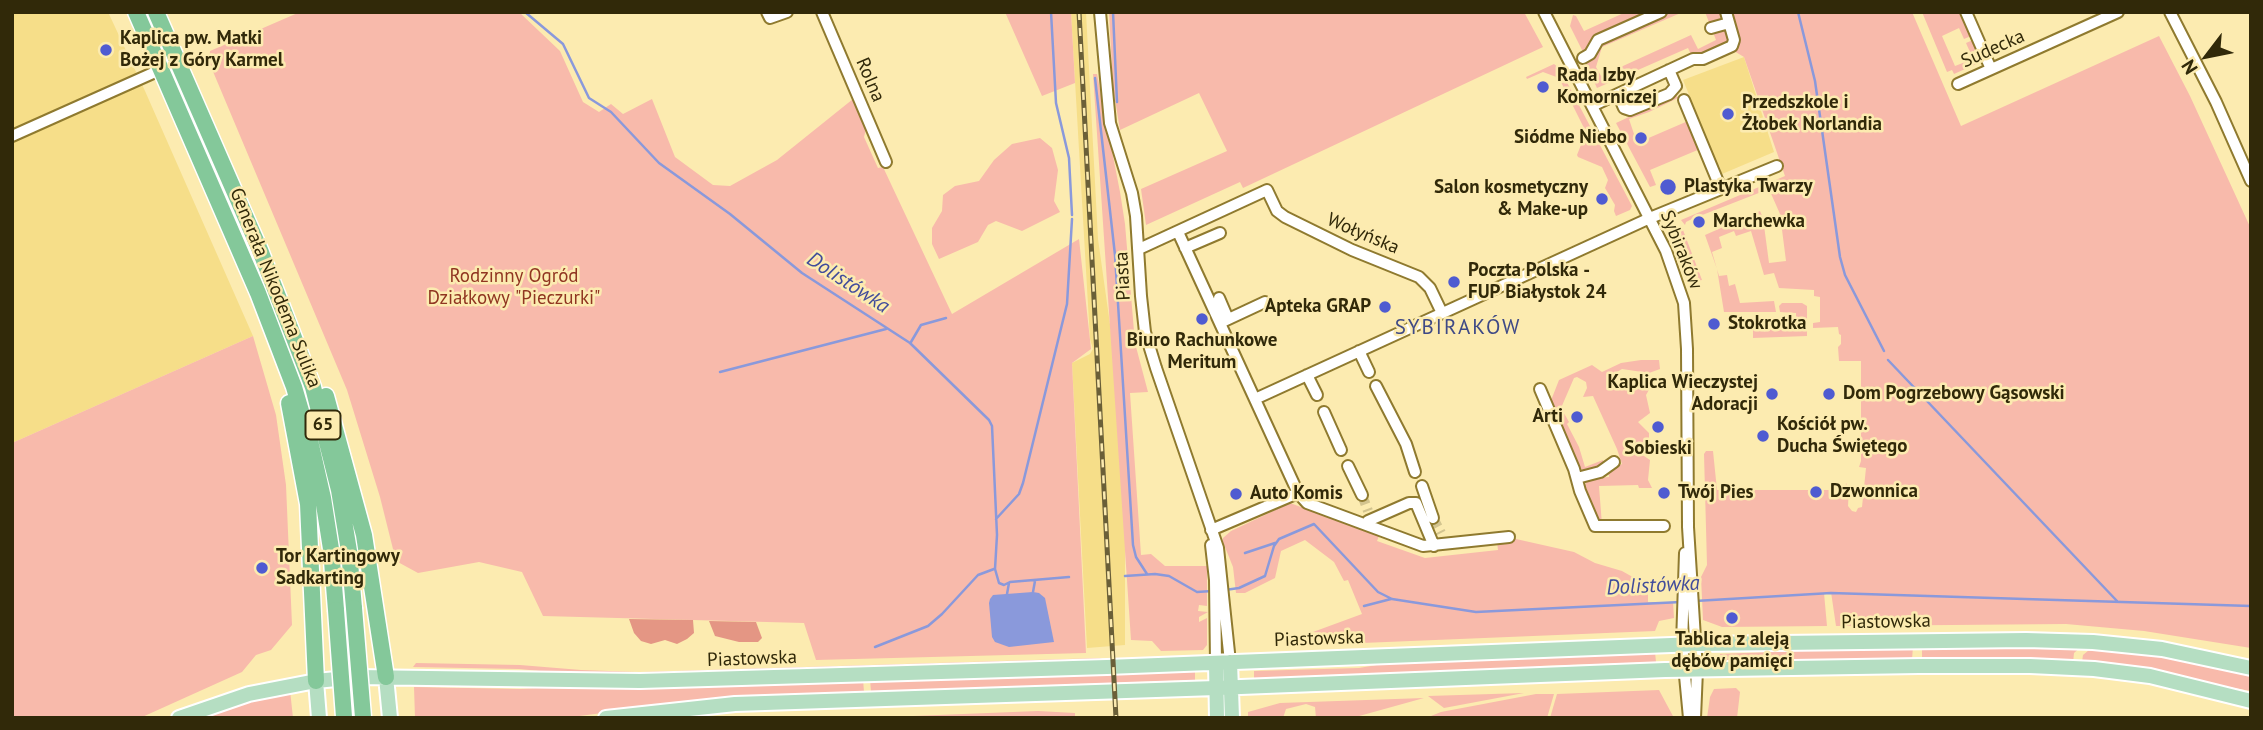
<!DOCTYPE html>
<html>
<head>
<meta charset="utf-8">
<style>
	body { margin:0 }
	#map { position:relative; width:2263px; height:730px; overflow:hidden; background:#fcebb0; font-family:"PT Sans",sans-serif }
	canvas { display:block }
	.frame { position:absolute; inset:0; border:14px solid #312909; pointer-events:none }
	.north { position:absolute; left:2172px; top:21px; width:70px; height:70px; -webkit-text-stroke:5px #fcebb0; paint-order:stroke; rotate:238deg; font-size:19px; font-weight:700; line-height:28px; text-align:center; color:#312909 }
	.north::after { content:''; display:block; margin:auto; width:24px; height:32px; background:#312909; clip-path:polygon(50% 0,100% 100%,50% 72%,0 100%) }
</style>
</head>
<body>
<div id="map">
<canvas width="2263" height="730"></canvas>
<div class="frame"></div>
<div class="north">N</div>
</div>
<script>
const c = document.querySelector('canvas').getContext('2d');
c.lineJoin = 'round';
function paint(path, color) { c.fillStyle = color; c.fill(path, 'evenodd'); }
const toPath = rows => new Path2D(rows.map(r => 'M' + r).join(''));
function strokePath(path, color, width, dash) { c.strokeStyle = color; c.lineWidth = width; c.lineCap = dash ? 'butt' : 'round'; c.setLineDash(dash || []); c.stroke(path); }
function write(font, color, halo, rows, align = 'center') {
  c.font = font + ' "PT Sans",sans-serif'; c.lineWidth = 5; c.setLineDash([]); c.textBaseline = 'middle'; c.strokeStyle = halo; c.fillStyle = color; for (const [text, x, y, turn = 0] of rows) {
    c.save(); c.translate(x, y); c.rotate((+turn || 0) * Math.PI / 180); c.textAlign = isNaN(turn) ? turn : align; if (halo) c.strokeText(text, 0, 0); c.fillText(text, 0, 0); c.restore();
  }
}
paint(toPath([
	[12,12,108,12,145,91,253,336,12,443],
	[1071,12,1086,12,1098,239,1115,360,1125,528,1125,645,1087,648,1072,363,1090,354,1093,349,1090,339],
	[1744,57,1774,152,1722,174,1719,165,1716,166,1688,100,1690,97,1683,80]
]), '#f6de89');
paint(toPath([
	[300,12,519,12,560,51,583,102,599,112,611,104,623,114,652,99,675,157,713,185,730,186,777,160,853,99,866,129,864,137,878,168,883,167,952,314,1079,239,1091,349,1072,363,1086,653,816,660,804,623,543,616,522,572,479,562,418,573,396,561,380,497,347,390,209,62,210,51],
	[1005,12,1071,12,1075,83,1042,96],
	[1109,12,1524,12,1543,47,1243,188,1240,182,1146,225,1141,189,1227,151,1199,93,1120,130,1113,87],
	[1626,12,1655,12,1584,54,1570,26,1573,15,1576,16,1584,31],
	[1661,12,1683,12,1602,47,1596,67,1601,76,1691,35,1698,49,1716,40,1705,12,1912,12,1961,126,2159,36,2190,96,2251,229,2251,648,2144,631,2066,624,1836,626,1831,592,1824,593,1827,626,1722,627,1703,620,1701,577,1707,565,1704,454,1706,451,1713,451,1717,490,1809,490,1812,496,1822,496,1823,490,1845,490,1846,483,1849,488,1848,506,1852,511,1856,512,1858,508,1862,507,1866,468,1859,467,1861,461,1861,361,1839,361,1838,347,1841,344,1841,335,1839,334,1838,327,1813,328,1813,323,1820,322,1820,297,1814,296,1814,290,1779,288,1774,273,1764,275,1751,231,1736,236,1734,231,1719,237,1722,248,1712,252,1719,276,1727,275,1729,286,1735,284,1740,303,1774,301,1776,312,1724,312,1717,269,1705,235,1760,211,1763,218,1769,263,1786,261,1780,214,1769,189,1692,219,1686,222,1685,225,1681,220,1785,176,1744,57,1729,48,1693,59,1688,48,1597,88,1583,58,1598,40],
	[1922,12,1961,12,1971,36,1964,39,1959,28,1942,36,1955,66,1973,59,1966,43,1973,40,1983,61,1954,74,1952,70,1947,72],
	[1554,64,1560,69,1632,206,1630,210,1616,216,1614,211,1615,205,1605,188,1608,180,1602,167,1578,157,1577,155,1586,132,1559,78,1543,72,1527,79,1526,77],
	[1093,74,1097,74,1120,192,1125,224,1135,343,1148,392,1130,393,1141,555,1151,554,1165,566,1207,566,1207,606,1199,605,1198,611,1208,612,1199,617,1199,622,1207,618,1207,645,1203,650,1161,651,1152,641,1131,640],
	[1676,95,1678,98,1649,112,1629,119,1637,143,1688,121,1700,149,1650,170,1656,185,1650,187,1616,123],
	[1040,138,1052,148,1058,170,1054,201,1060,212,1022,231,996,221,988,225,978,242,939,259,932,244,932,228,942,211,943,195,955,186,979,181,994,160,1012,144],
	[1681,229,1683,230,1702,280,1692,282,1674,237],
	[1782,303,1802,303,1807,306,1807,336,1753,338,1753,330,1796,329,1796,313,1780,312,1779,306],
	[253,336,276,415,286,485,292,625,271,650,256,655,242,672,140,718,12,718,12,443],
	[1641,360,1659,360,1660,369,1649,373,1622,369,1610,376,1616,390,1624,386,1650,388,1646,395,1650,413,1638,422,1649,433,1649,440,1638,452,1650,460,1648,480,1652,488,1639,488,1638,485,1599,486,1602,525,1598,524,1582,491,1587,481,1594,478,1609,477,1609,475,1603,473,1622,464,1617,449,1593,396,1583,397,1587,388,1586,382,1577,377,1574,378,1561,408,1569,422,1567,424,1579,447,1585,467,1603,460,1603,466,1588,472,1579,468,1550,403,1559,380,1592,365,1602,372,1621,363],
	[1290,503,1379,536,1377,541,1425,558,1498,550,1497,542,1516,539,1574,552,1595,563,1622,571,1638,580,1648,592,1648,602,1673,602,1674,618,1659,621,1655,631,1362,643,1360,633,1347,635,1313,632,1362,614,1348,580,1344,581,1334,562,1305,540,1281,551,1275,578,1245,593,1236,593,1233,567,1223,542,1223,538,1231,531],
	[1913,646,1912,660,1719,664,1720,654],
	[1922,646,2082,646,2074,653,2073,663,1922,660],
	[2089,650,2161,654,2251,673,2251,691,2082,662,2083,655],
	[1655,652,1656,662,1541,666,1512,671,1254,681,1254,671,1359,668,1400,661],
	[1100,658,1102,659,1092,662,645,675,642,672],
	[416,663,520,665,581,670,636,672,633,675,581,675,519,669,413,667],
	[1195,670,1195,680,1077,684,1031,689,710,699,564,718,415,718,414,687,520,689,582,685,863,679,864,692,871,692,870,679],
	[1736,688,1740,692,1737,718,1707,718,1710,697,1714,689],
	[290,690,293,718,194,718,251,699],
	[1659,690,1674,718,1550,718,1557,694],
	[1524,693,1444,708,1428,696],
	[1536,694,1554,694,1547,718,1426,718,1441,712],
	[1424,698,1352,718,1316,718,1315,707,1306,704,1286,709,1283,718,1248,718,1248,712,1280,703],
	[1038,711,1075,713,1075,718,863,718]
]), '#f8baab');
paint(toPath([
	[629,619,693,620,694,633,687,639,677,644,665,640,651,644,641,641,634,633],
	[709,621,756,622,762,638,758,642,739,642,715,636]
]), '#e49684');
paint(toPath([
	[1033,592,1039,593,1045,598,1054,642,1009,647,995,642,992,637,989,603,990,599,993,595]
]), '#8a99db');
strokePath(toPath([
	[525,12,563,44,589,98,611,112,659,163,730,214,802,273,910,343,989,420,992,426,997,535,995,569,999,583,1004,585,1010,582,1069,577],
	[1051,12,1056,103,1069,158,1072,215],
	[1113,12,1117,102],
	[1798,12,1815,81,1840,257,1845,275,1884,351],
	[1095,78,1115,255,1133,545,1136,557,1147,574],
	[911,342,921,325,946,318],
	[1888,360,2117,601],
	[720,372,886,329],
	[996,519,1019,494,1023,483,1067,304,1072,219],
	[1245,553,1275,543],
	[1125,576,1155,574,1169,576,1197,592,1212,591],
	[1225,590,1239,588,1265,576,1274,546,1279,539,1314,524,1378,592,1392,599,1476,612,1681,602],
	[1033,592,1035,581],
	[1007,594,1009,583],
	[1695,601,1831,593,2251,606],
	[1364,606,1391,599],
	[875,647,928,626,942,614,978,575,994,569]
]), '#8a99db', 2.5);
strokePath(toPath([
	[1362,495,1368,511],
	[1433,518,1441,533]
]), '#d3c48f', 10, [10, 5]);
const minor = toPath([
	[767,12,770,18,787,12],
	[822,12,886,162],
	[1100,12,1110,123,1132,193,1136,216,1141,296,1145,332,1156,368,1218,548,1230,662],
	[1544,12,1666,251,1684,303,1687,349,1688,527,1697,670,1695,718],
	[1966,12,1991,69],
	[2170,12,2216,102,2251,181],
	[1711,28,1729,23],
	[1583,58,1590,54,1598,40,1661,12],
	[1958,84,2118,12],
	[1618,94,1624,108,1630,110,1669,94,1676,86,1669,70],
	[1684,100,1721,189],
	[1592,106,1693,59,1703,59,1732,46,1734,40,1726,12],
	[12,136,162,69],
	[1178,232,1298,493,1307,503,1423,546,1509,537],
	[1185,248,1220,233],
	[1139,249,1267,190,1277,211,1285,217,1352,250,1419,277,1430,288,1442,313],
	[1219,298,1228,319],
	[1220,323,1265,302],
	[1359,351,1369,372],
	[1307,375,1317,395],
	[1376,386,1406,444,1415,472],
	[1540,389,1574,469,1580,491,1595,526,1664,526],
	[1255,399,1650,218,1777,166],
	[1324,412,1341,450],
	[1348,466,1362,495],
	[1577,478,1600,472,1614,462],
	[1422,486,1433,518],
	[1368,521,1409,503,1416,503,1434,546],
	[1211,530,1298,493],
	[1211,545,1215,580,1216,663],
	[1685,553,1682,644,1689,718]
]);
const major = toPath([
	[1230,662,1232,718],
	[1216,663,1217,718],
	[386,677,390,718],
	[316,681,319,718],
	[179,718,249,694,316,681,357,677,640,681,708,679,1107,667,1697,644,2026,640,2093,642,2162,649,2251,668],
	[606,718,735,704,1216,688,1665,670,1919,666,2030,666,2094,669,2150,676,2251,701]
]);
const highway = toPath([
	[136,12,258,293,294,387,311,445,323,498,331,549,336,610],
	[156,12,260,250,313,387,339,490,349,551,354,608],
	[326,396,364,535,386,677],
	[289,403,308,504,316,681]
]);
strokePath(minor, '#8f7a2f', 14);
strokePath(major, '#fff', 18);
strokePath(highway, '#fff', 19);
strokePath(minor, '#fff', 10);
strokePath(major, '#b5dec2', 14);
strokePath(highway, '#84c89a', 16);
const rail = toPath([
	[1079,12,1116,718]
]);
strokePath(rail, '#6a5f38', 5);
strokePath(rail, '#fcebb0', 2.5, [8]);
const highwayBridge = toPath([
	[354,608,363,717],
	[336,610,344,717]
]);
strokePath(highwayBridge, '#fff', 19, []);
strokePath(highwayBridge, '#84c89a', 16);
for (const [x, y, r, color] of [
	[106,50,7,"#4f5bd1"],
	[1543,87,7,"#4f5bd1"],
	[1728,114,7,"#4f5bd1"],
	[1641,138,7,"#4f5bd1"],
	[1668,187,9,"#4f5bd1"],
	[1602,199,7,"#4f5bd1"],
	[1699,222,7,"#4f5bd1"],
	[1454,282,7,"#4f5bd1"],
	[1385,307,7,"#4f5bd1"],
	[1202,319,7,"#4f5bd1"],
	[1714,324,7,"#4f5bd1"],
	[1772,394,7,"#4f5bd1"],
	[1829,394,7,"#4f5bd1"],
	[1577,417,7,"#4f5bd1"],
	[1658,427,7,"#4f5bd1"],
	[1763,436,7,"#4f5bd1"],
	[1816,492,7,"#4f5bd1"],
	[1664,493,7,"#4f5bd1"],
	[1236,494,7,"#4f5bd1"],
	[262,568,7,"#4f5bd1"],
	[1732,618,7,"#4f5bd1"]
]) { const dot = new Path2D(); dot.arc(x, y, r, 0, 2 * Math.PI); c.fillStyle = color; c.fill(dot); strokePath(dot, '#fcebb0', 2.5); }
for (const [x, y, w] of [
	[323,425,35]
]) { const box = new Path2D(); box.roundRect(x - w / 2, y - 14.5, w, 29, 5); c.fillStyle = '#fcebb0'; c.fill(box); strokePath(box, '#312909', 2); }
write('bold 18px', '#312909', null, [
	["65",323,425]
]);
write('bold 19px', '#312909', '#fcebb0', [
	["Kaplica pw. Matki",120,39],
	["Bożej z Góry Karmel",120,61],
	["Rada Izby",1557,76],
	["Komorniczej",1557,98],
	["Przedszkole i",1742,103],
	["Żłobek Norlandia",1742,125],
	["Siódme Niebo",1627,138,"right"],
	["Plastyka Twarzy",1684,187],
	["Salon kosmetyczny",1588,188,"right"],
	["& Make-up",1588,210,"right"],
	["Marchewka",1713,222],
	["Poczta Polska -",1468,271],
	["FUP Białystok 24",1468,293],
	["Apteka GRAP",1371,307,"right"],
	["Stokrotka",1728,324],
	["Biuro Rachunkowe",1202,341,"center"],
	["Meritum",1202,363,"center"],
	["Kaplica Wieczystej",1758,383,"right"],
	["Adoracji",1758,405,"right"],
	["Dom Pogrzebowy Gąsowski",1843,394],
	["Arti",1563,417,"right"],
	["Kościół pw.",1777,425],
	["Ducha Świętego",1777,447],
	["Sobieski",1658,449,"center"],
	["Dzwonnica",1830,492],
	["Twój Pies",1678,493],
	["Auto Komis",1250,494],
	["Tor Kartingowy",276,557],
	["Sadkarting",276,579],
	["Tablica z aleją",1732,640,"center"],
	["dębów pamięci",1732,662,"center"]
], 'left');
write('19px', '#312909', '#fcebb0', [
	["Sudecka",1993,49,-24],
	["Rolna",870,80,67],
	["Wołyńska",1363,234,23],
	["Sybiraków",1681,250,68],
	["Piasta",1123,276,-93],
	["Generała Nikodema Sulika",275,288,68],
	["Piastowska",1886,622,-1],
	["Piastowska",1319,639,-2],
	["Piastowska",752,659,-2]
]);
write('19px', '#903521', '#fcebb0', [
	["Rodzinny Ogród",514,277],
	["Działkowy \"Pieczurki\"",514,299]
]);
write('italic 21px', '#414c9b', '#fcebb0', [
	["Dolistówka",848,283,33],
	["Dolistówka",1653,586,-3]
]);
c.letterSpacing = '2px';
write('21px', '#3f4a86', '#fcebb0', [
	["SYBIRAKÓW",1458,328]
]);
c.letterSpacing = '0px';
</script>
</body>
</html>
